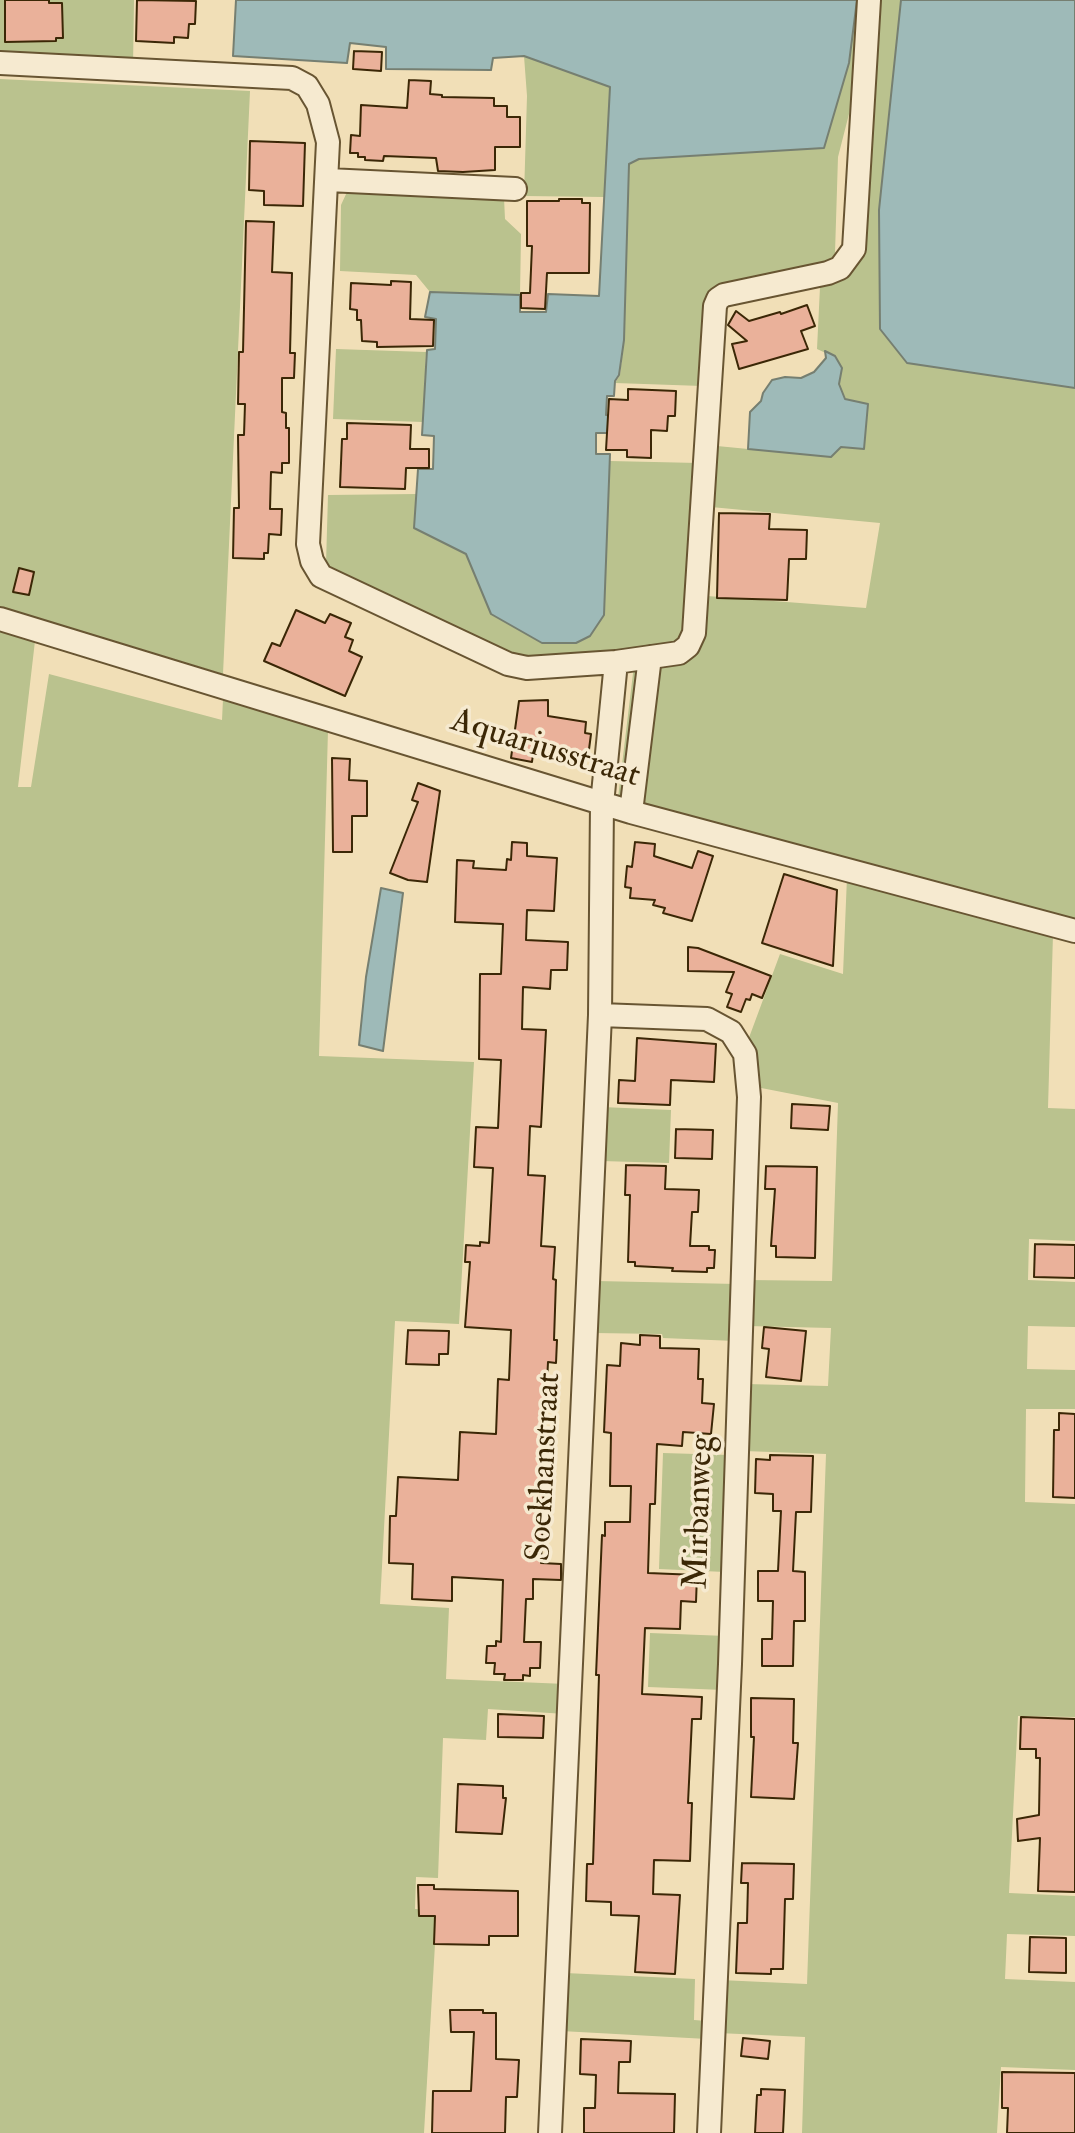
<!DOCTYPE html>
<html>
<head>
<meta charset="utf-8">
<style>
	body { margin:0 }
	canvas { display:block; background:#f1dfb7 }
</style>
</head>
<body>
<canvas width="1075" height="2133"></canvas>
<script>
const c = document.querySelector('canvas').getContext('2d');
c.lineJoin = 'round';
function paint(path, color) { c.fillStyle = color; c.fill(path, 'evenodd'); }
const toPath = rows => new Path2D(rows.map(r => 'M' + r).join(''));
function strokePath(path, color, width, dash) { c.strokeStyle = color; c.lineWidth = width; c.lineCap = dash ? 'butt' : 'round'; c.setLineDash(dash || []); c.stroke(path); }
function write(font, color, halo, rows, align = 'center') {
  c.font = font + ' "IM FELL Double Pica",serif'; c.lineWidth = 7; c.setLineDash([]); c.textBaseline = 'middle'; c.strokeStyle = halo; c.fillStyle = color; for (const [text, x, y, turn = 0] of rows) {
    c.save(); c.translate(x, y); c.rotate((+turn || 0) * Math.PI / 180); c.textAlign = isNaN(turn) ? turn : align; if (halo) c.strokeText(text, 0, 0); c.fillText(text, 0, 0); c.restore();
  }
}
paint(toPath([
	[0,0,134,0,133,67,0,61],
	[857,0,870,0,861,67,838,157,835,253,825,268,731,285,702,386,615,383,620,375,624,340,629,164,849,63],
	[879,0,901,0,879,210,880,329,907,363,1075,388,1075,924,618,798,634,665,683,660,707,596,866,608,880,523,711,507,717,446,831,457,841,447,863,449,839,384,841,378,830,355,817,349,820,287,845,256,847,159,869,70],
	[524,56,610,87,604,197,524,196,527,96],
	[0,79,250,91,223,674,0,607],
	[347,192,504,198,505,219,521,234,520,295,430,292,416,275,340,271,341,205],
	[336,349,426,352,423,422,333,419],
	[610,461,698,463,688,627,682,639,672,645,522,661,342,583,326,564,328,495,416,494,414,528,466,554,491,614,604,615],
	[0,630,35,641,18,787,31,787,49,674,222,720,223,699,328,730,319,1056,474,1062,459,1324,395,1321,380,1604,449,1608,446,1679,566,1684,565,1714,488,1709,486,1740,443,1738,438,1878,416,1877,415,1909,437,1910,424,2133,0,2133],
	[847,877,1053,934,1048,1108,1075,1109,1075,1241,1029,1239,1028,1280,1075,1282,1075,1327,1028,1326,1027,1369,1075,1370,1075,1409,1026,1409,1025,1502,1075,1504,1075,1717,1018,1716,1009,1893,1075,1896,1075,1936,1007,1934,1005,1979,1075,1982,1075,2070,1001,2067,997,2133,802,2133,805,2037,718,2033,720,1980,807,1984,826,1454,744,1451,746,1384,828,1386,831,1328,747,1326,748,1280,832,1281,838,1103,751,1086,747,1043,780,954,843,974],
	[602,1107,671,1110,669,1163,601,1161],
	[596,1281,737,1284,735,1341,663,1338,662,1334,594,1333],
	[663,1453,729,1455,725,1572,659,1569],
	[650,1633,726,1636,724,1690,648,1687],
	[565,1973,695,1979,694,2020,707,2021,707,2039,561,2031]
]), '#bac28e');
const water = toPath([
	[236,0,857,0,849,63,824,148,639,159,629,164,624,340,619,375,615,381,614,396,607,396,606,415,611,416,611,433,596,433,596,454,610,454,604,615,590,636,576,643,542,643,491,614,466,554,414,528,418,469,433,469,434,436,422,435,427,350,435,349,436,319,425,317,430,292,520,295,520,312,546,312,548,294,599,296,610,87,524,56,493,58,491,70,386,69,386,47,350,43,347,63,233,56,236,0],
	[901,0,1075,0,1075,388,907,363,880,329,879,210,901,0],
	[825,351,835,356,842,368,839,384,845,399,868,404,864,449,841,447,831,457,748,449,750,412,761,401,763,393,772,380,785,377,801,378,814,372,826,358,825,351],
	[381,888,403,893,383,1051,359,1045,366,977,381,888]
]);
paint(water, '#9ebab8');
strokePath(water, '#767f71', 2);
const building = toPath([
	[5,0,49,0,49,3,62,3,63,38,56,38,56,41,5,42,5,0],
	[137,0,196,1,195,24,189,24,188,38,174,37,174,43,136,41,137,0],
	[354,51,382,52,381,71,353,69,354,51],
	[409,80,431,81,430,94,442,95,442,97,494,98,494,106,507,106,507,117,520,117,520,147,495,147,495,170,463,172,438,171,436,158,384,156,383,161,365,160,365,157,358,157,358,153,350,153,351,135,360,136,361,105,407,108,409,80],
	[250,141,305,143,303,206,264,205,264,191,249,190,250,141],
	[559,199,582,199,582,203,590,203,589,273,547,273,545,309,521,308,521,293,530,293,532,246,527,246,527,201,559,201,559,199],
	[246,221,274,222,272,272,292,273,290,353,295,353,294,378,282,378,282,412,286,413,286,428,289,428,289,463,282,463,282,473,271,472,270,509,282,509,281,535,269,534,268,553,264,553,264,559,233,558,234,508,239,508,238,435,244,435,245,404,238,404,239,352,243,352,246,221],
	[391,281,411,282,410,319,434,320,433,346,377,347,377,342,362,341,361,320,357,320,357,310,350,309,351,283,391,285,391,281],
	[807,305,815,326,801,331,808,349,739,369,732,344,747,341,728,325,736,311,749,321,780,312,781,314,807,305],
	[628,389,676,391,675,416,668,416,667,431,651,430,651,458,627,457,627,450,606,450,609,399,628,400,628,389],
	[347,423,411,425,410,449,429,449,429,468,406,468,405,489,340,487,342,439,347,439,347,423],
	[719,513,770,514,769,529,807,530,806,559,789,559,787,600,717,598,719,513],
	[19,568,34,572,29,595,13,592,19,568],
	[296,610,325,623,330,614,351,623,345,637,353,640,349,651,362,657,345,696,264,661,272,643,280,646,296,610],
	[548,700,548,716,586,722,585,733,591,734,588,757,577,756,576,761,533,754,532,762,511,758,519,701,548,700],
	[332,758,350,759,349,780,367,781,367,816,352,816,352,852,333,852,332,758],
	[418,783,440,791,427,882,408,880,390,873,418,802,412,800,418,783],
	[512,842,527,843,527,856,557,858,554,911,527,910,526,940,568,942,567,970,551,970,550,989,523,987,522,1029,546,1030,541,1127,530,1126,528,1175,545,1176,541,1246,555,1247,553,1279,556,1280,554,1340,557,1340,556,1363,548,1362,544,1445,550,1445,541,1515,543,1515,541,1563,561,1564,561,1580,533,1579,533,1599,526,1599,524,1642,541,1642,540,1668,530,1668,530,1676,523,1675,523,1680,504,1680,505,1674,494,1674,495,1663,486,1663,487,1646,496,1646,496,1641,501,1642,503,1580,452,1577,452,1601,412,1599,413,1564,389,1563,390,1516,396,1516,398,1477,458,1480,460,1432,496,1434,498,1379,509,1380,511,1330,465,1327,470,1262,465,1262,466,1245,480,1246,480,1242,489,1243,493,1168,474,1167,476,1127,498,1128,501,1060,479,1059,480,974,501,974,503,924,455,922,457,860,474,861,473,868,506,870,507,859,511,860,512,842],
	[635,842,655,844,654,856,692,868,698,851,713,856,692,921,663,913,665,908,653,905,655,900,630,898,631,888,625,887,627,866,632,867,635,842],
	[784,874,837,890,833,966,762,943,784,874],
	[688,947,698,948,771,976,762,998,752,994,750,1000,746,999,741,1012,727,1007,732,994,726,992,734,972,688,971,688,947],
	[637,1038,716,1044,714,1082,671,1080,670,1105,618,1103,619,1080,635,1081,637,1038],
	[792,1104,830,1106,828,1130,791,1128,792,1104],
	[676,1129,713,1130,712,1159,675,1158,676,1129],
	[626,1165,666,1166,665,1189,699,1190,698,1212,692,1212,690,1246,709,1246,709,1250,715,1250,714,1268,707,1268,707,1272,672,1271,673,1268,635,1266,635,1262,628,1262,630,1195,625,1195,626,1165],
	[766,1166,817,1167,815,1258,776,1257,776,1246,771,1246,775,1189,765,1189,766,1166],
	[1035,1244,1075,1245,1075,1278,1034,1277,1035,1244],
	[764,1327,806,1331,801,1381,766,1377,769,1349,762,1348,764,1327],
	[408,1330,449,1331,448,1354,439,1354,439,1365,406,1364,408,1330],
	[640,1335,660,1336,660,1348,699,1349,698,1379,703,1379,702,1403,714,1404,711,1434,683,1432,682,1446,657,1444,655,1504,650,1504,648,1573,697,1575,696,1602,681,1601,680,1629,645,1628,642,1694,702,1697,701,1719,692,1719,688,1803,692,1803,690,1861,654,1860,653,1894,680,1895,675,1974,635,1972,639,1916,611,1915,611,1902,586,1901,587,1864,593,1864,599,1675,596,1675,602,1535,605,1536,605,1522,630,1522,631,1486,610,1486,611,1433,604,1432,607,1365,620,1366,621,1343,640,1345,640,1335],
	[1059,1413,1075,1414,1075,1498,1053,1497,1054,1430,1059,1430,1059,1413],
	[770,1455,813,1456,811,1512,796,1512,793,1571,805,1572,805,1621,794,1621,793,1666,762,1666,762,1639,772,1639,773,1601,758,1601,758,1571,778,1571,781,1511,773,1511,773,1494,755,1493,756,1459,770,1460,770,1455],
	[751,1698,794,1699,793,1743,798,1743,794,1799,751,1797,754,1737,751,1737,751,1698],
	[498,1714,544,1716,543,1738,498,1737,498,1714],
	[1021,1717,1075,1719,1075,1892,1038,1891,1040,1838,1018,1841,1017,1819,1039,1815,1040,1758,1036,1758,1036,1749,1020,1749,1021,1717],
	[458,1784,503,1786,503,1798,506,1798,502,1834,456,1832,458,1784],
	[742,1863,794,1864,793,1899,785,1899,783,1969,771,1969,771,1974,736,1973,738,1923,747,1923,748,1883,741,1883,742,1863],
	[418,1885,434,1885,434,1889,518,1891,518,1936,489,1936,489,1945,434,1944,435,1916,419,1916,418,1885],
	[1030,1937,1066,1938,1066,1973,1029,1972,1030,1937],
	[450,2010,483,2010,483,2013,496,2013,496,2059,519,2060,517,2097,506,2097,505,2133,432,2133,433,2091,471,2091,474,2032,451,2032,450,2010],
	[743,2038,770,2041,768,2059,741,2056,743,2038],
	[581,2039,631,2041,630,2062,619,2062,618,2093,675,2094,674,2133,584,2133,584,2108,595,2108,596,2075,580,2074,581,2039],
	[1002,2072,1075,2073,1075,2133,1007,2133,1008,2108,1002,2108,1002,2072],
	[761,2089,785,2090,783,2133,755,2133,757,2095,761,2095,761,2089]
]);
paint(building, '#eab19a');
strokePath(building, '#3b2706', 2);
const minor = toPath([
	[0,63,292,78,307,86,318,104,328,142,308,544,312,561,321,576,508,664,527,668,616,662,679,653,688,646,694,633,715,306,718,299,724,295,828,273,840,268,854,249,869,0],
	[328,180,515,189],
	[0,619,631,812,1075,931],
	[631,812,650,657],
	[600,1015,707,1019,731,1032,745,1054,749,1097,745,1210,730,1664,709,2133],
	[550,2133,600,1015,602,804,616,662]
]);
strokePath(minor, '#685532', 26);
strokePath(minor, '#f6ead0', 22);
write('34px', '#3b2706', '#f6ead0', [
	["Aquariusstraat",545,750,17],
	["Soekhanstraat",546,1467,-87],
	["Mirbanweg",701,1512,-88]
]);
</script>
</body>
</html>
